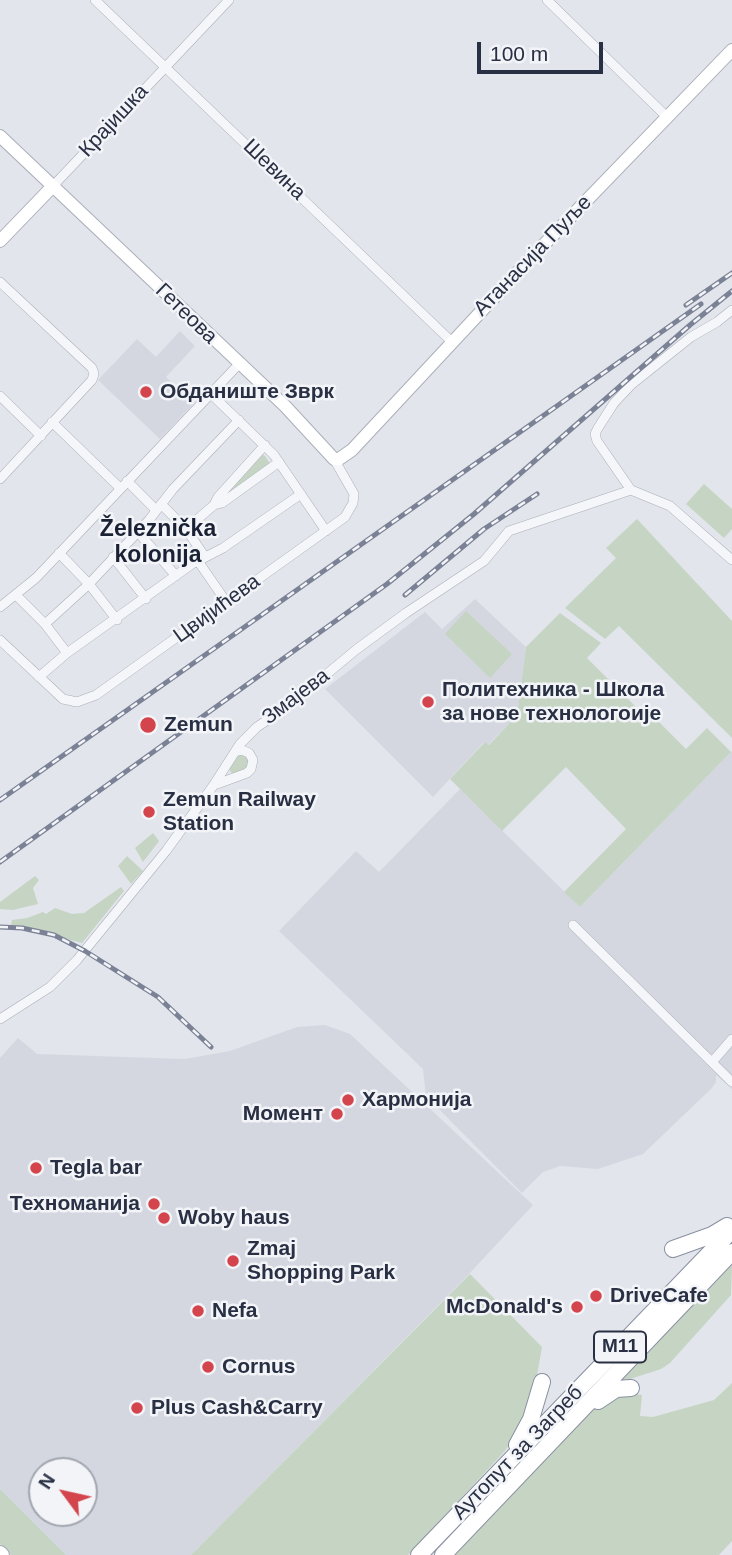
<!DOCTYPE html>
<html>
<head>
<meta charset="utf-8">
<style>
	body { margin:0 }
	#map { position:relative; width:732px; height:1555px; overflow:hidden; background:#e2e5eb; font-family:Helvetica,sans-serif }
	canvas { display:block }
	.north { position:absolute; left:28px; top:1457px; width:70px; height:70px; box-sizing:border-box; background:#f2f4f8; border:2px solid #a2a6b0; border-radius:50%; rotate:303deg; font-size:19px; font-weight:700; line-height:28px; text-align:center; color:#293044 }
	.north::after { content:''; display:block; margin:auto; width:24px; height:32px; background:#d3444c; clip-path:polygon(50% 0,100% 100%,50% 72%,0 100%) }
	.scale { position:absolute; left:477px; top:42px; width:126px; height:32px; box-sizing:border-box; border:4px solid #293044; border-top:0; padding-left:9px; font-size:21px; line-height:24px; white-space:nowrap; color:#293044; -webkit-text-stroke:5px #f2f4f8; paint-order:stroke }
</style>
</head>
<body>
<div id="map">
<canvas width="732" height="1555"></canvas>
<div class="north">N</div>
<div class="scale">100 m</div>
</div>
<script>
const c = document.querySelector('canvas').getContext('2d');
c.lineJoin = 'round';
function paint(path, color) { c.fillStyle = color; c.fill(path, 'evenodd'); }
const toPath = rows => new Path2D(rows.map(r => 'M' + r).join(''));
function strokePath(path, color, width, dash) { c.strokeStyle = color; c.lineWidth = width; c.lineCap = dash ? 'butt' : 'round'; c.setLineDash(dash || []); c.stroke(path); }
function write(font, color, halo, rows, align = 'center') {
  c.font = font + ' Helvetica,sans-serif'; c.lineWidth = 5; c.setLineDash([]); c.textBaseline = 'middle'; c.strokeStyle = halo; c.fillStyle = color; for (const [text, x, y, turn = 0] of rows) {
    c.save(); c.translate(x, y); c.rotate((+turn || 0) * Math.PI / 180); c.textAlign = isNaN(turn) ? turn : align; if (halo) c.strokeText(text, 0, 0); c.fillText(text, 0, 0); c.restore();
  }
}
paint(toPath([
	[180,331,195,346,166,377,194,403,160,439,98,380,137,339,156,357],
	[475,599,526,647,517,715,488,745,484,742,433,797,325,689,425,612,442,629],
	[732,751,732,1089,716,1075,716,1082,712,1088,643,1154,598,1169,560,1166,543,1172,522,1193,426,1096,423,1069,279,931,356,851,379,872,460,789,580,907],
	[325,1025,350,1034,533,1205,469,1274,191,1555,66,1555,0,1489,0,1058,18,1038,37,1054,185,1059,230,1051,297,1027],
	[42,1471,84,1471,84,1513,42,1513]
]), '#d4d7e0');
paint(toPath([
	[262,454,265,456,271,465,225,498,223,495],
	[704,484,732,509,732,529,724,538,686,504],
	[637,519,732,621,732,738,619,626,605,639,565,608,616,558,606,548],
	[466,611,512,654,490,678,445,634],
	[560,613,601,643,587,658,648,719,652,715,686,749,707,728,731,752,580,907,564,892,626,829,566,767,502,831,450,779,485,742,489,745,517,715,526,647],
	[240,753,250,757,246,771,233,774,230,771,230,764],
	[153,833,159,841,143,862,135,848],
	[127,856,143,871,131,884,118,866],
	[35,876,39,880,33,888,38,904,13,910,0,909,0,902],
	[121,887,124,891,82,943,11,925,12,920,27,918,43,912,46,914,55,908,72,914,84,913],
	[732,1265,731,1295,670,1363,661,1369,618,1383],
	[470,1274,542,1347,536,1381,517,1434,504,1452,408,1555,191,1555],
	[732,1383,732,1541,719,1555,455,1555,602,1399,627,1393,642,1395,640,1416,653,1417,714,1400],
	[0,1489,66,1555,11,1555,8,1551,0,1544]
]), '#c6d5c3');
const street = toPath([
	[95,0,452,342],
	[547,0,667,117],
	[53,186,229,0],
	[0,282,92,368,94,374,92,380,0,479],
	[210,393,274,455,326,531],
	[0,396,41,436],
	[52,422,120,488],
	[127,481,156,510],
	[631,490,597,441,595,434,598,428,614,403,632,384,691,337,717,322,732,310],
	[631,490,670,506,732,560],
	[161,504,186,529,205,557],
	[214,505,218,497,265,445],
	[186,529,214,505,222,503,279,462],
	[138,532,176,576],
	[59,553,89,584,117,620],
	[113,557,146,599],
	[198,561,227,603],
	[16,595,45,624,67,653],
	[0,607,36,578,239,364],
	[45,624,89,584,149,520,173,489,239,420],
	[0,640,63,699,77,702,96,695,345,517,353,503,354,494,334,459],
	[39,677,67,653,192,564,223,548,301,494],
	[217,784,247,773,251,769,253,760,249,753,242,750,235,752],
	[573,925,732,1082],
	[0,1019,50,987,77,960,166,851,213,786,240,744,257,727,288,706,357,649,406,613,484,561,509,531,631,490],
	[713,1061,732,1039]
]);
const secondary = toPath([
	[0,136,285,406,334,459,339,459,352,450,530,259,732,50],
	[0,241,53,186]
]);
const primary = toPath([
	[0,1553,2,1555]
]);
const highway = toPath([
	[673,1249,712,1235,727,1226],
	[598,1401,616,1389,631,1388],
	[517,1445,531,1419,542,1382],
	[419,1555,732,1230],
	[443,1555,732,1252]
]);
strokePath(street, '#aaafb9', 10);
strokePath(secondary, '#aaafb9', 14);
strokePath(primary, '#a1a8b7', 16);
strokePath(highway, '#8990a2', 18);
strokePath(street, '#f5f6f9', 9);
strokePath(secondary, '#fff', 12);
strokePath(primary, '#fff', 14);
strokePath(highway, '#fff', 16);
const rail = toPath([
	[686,305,732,273],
	[405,595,484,529,537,494],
	[0,800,701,304],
	[0,862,387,584,474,514,690,325,732,291],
	[0,927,22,928,54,935,85,951,158,997,211,1047]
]);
strokePath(rail, '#7b8295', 5);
strokePath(rail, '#f2f4f8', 2.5, [8]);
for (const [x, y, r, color] of [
	[146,392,7,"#d3444c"],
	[428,702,7,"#d3444c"],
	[148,725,9,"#d3444c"],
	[149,812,7,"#d3444c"],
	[348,1100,7,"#d3444c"],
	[337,1114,7,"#d3444c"],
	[36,1168,7,"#d3444c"],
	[154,1204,7,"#d3444c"],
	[164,1218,7,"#d3444c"],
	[233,1261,7,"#d3444c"],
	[596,1296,7,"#d3444c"],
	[577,1307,7,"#d3444c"],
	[198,1311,7,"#d3444c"],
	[208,1367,7,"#d3444c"],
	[137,1408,7,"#d3444c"]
]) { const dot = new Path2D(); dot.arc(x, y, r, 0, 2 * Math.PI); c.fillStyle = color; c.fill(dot); strokePath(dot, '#f2f4f8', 2.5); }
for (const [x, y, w] of [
	[620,1347,52]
]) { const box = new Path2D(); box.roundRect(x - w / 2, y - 15.5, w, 31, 5); c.fillStyle = '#f2f4f8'; c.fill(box); strokePath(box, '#293044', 2); }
write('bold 19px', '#293044', null, [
	["M11",620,1347]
]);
write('21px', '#293044', '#f2f4f8', [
	["Крајишка",114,121,-47],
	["Шевина",274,170,44],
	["Атанасија Пуље",533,256,-46],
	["Гетеова",186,314,44],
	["Цвијићева",217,609,-36],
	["Змајева",296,697,-37],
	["Аутопут за Загреб",518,1453,-46]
]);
write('bold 21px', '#293044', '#f2f4f8', [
	["Обданиште Зврк",160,392],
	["Политехника - Школа",442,690],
	["за нове технологоије",442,714],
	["Zemun",164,725],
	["Zemun Railway",163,800],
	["Station",163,824],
	["Хармонија",362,1100],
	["Момент",323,1114,"right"],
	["Tegla bar",50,1168],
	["Техноманија",140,1204,"right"],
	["Woby haus",178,1218],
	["Zmaj",247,1249],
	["Shopping Park",247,1273],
	["DriveCafe",610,1296],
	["McDonald's",563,1307,"right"],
	["Nefa",212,1311],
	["Cornus",222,1367],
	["Plus Cash&Carry",151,1408]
], 'left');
write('bold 23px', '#1b2134', '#f2f4f8', [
	["Železnička",158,530],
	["kolonija",158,556]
]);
</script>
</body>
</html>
